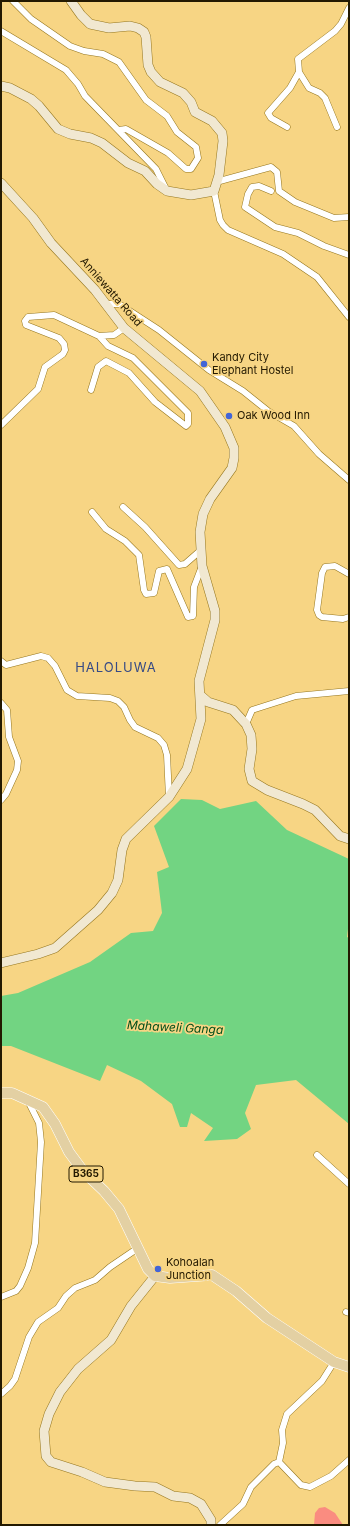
<!DOCTYPE html>
<html>
<head>
<meta charset="utf-8">
<style>
	body { margin:0 }
	#map { position:relative; width:350px; height:1526px; overflow:hidden; background:#f7d584; font-family:Inter,sans-serif }
	canvas { display:block }
	.frame { position:absolute; inset:0; border:2px solid #231901; pointer-events:none }
</style>
</head>
<body>
<div id="map">
<canvas width="350" height="1526"></canvas>
<div class="frame"></div>
</div>
<script>
const c = document.querySelector('canvas').getContext('2d');
c.lineJoin = 'round';
function paint(path, color) { c.fillStyle = color; c.fill(path, 'evenodd'); }
const toPath = rows => new Path2D(rows.map(r => 'M' + r).join(''));
function strokePath(path, color, width, dash) { c.strokeStyle = color; c.lineWidth = width; c.lineCap = dash ? 'butt' : 'round'; c.setLineDash(dash || []); c.stroke(path); }
function write(font, color, halo, rows, align = 'center') {
  c.font = font + ' Inter,sans-serif'; c.lineWidth = 3.5; c.setLineDash([]); c.textBaseline = 'middle'; c.strokeStyle = halo; c.fillStyle = color; for (const [text, x, y, turn = 0] of rows) {
    c.save(); c.translate(x, y); c.rotate((+turn || 0) * Math.PI / 180); c.textAlign = isNaN(turn) ? turn : align; if (halo) c.strokeText(text, 0, 0); c.fillText(text, 0, 0); c.restore();
  }
}
paint(toPath([
	[325,1507,335,1513,343,1525,314,1525,315,1513,319,1508]
]), '#fa8c80');
paint(toPath([
	[181,799,202,800,220,809,256,801,287,830,349,859,349,921,347,937,349,938,349,1124,296,1080,256,1085,245,1113,251,1129,237,1139,204,1141,213,1128,191,1113,187,1127,180,1127,172,1104,141,1081,107,1065,100,1081,11,1046,1,1046,1,996,18,993,90,962,131,933,153,931,162,913,157,872,169,867,154,826]
]), '#72d482');
const street = toPath([
	[13,1,31,19,70,46,84,51,103,54,119,62,146,100,167,116,177,132,196,147,198,158,191,169,186,169,168,153,126,129,119,130],
	[1,31,66,70,78,84,85,96,156,169,166,189],
	[299,72,309,88,320,93,325,98,337,127],
	[287,127,271,118,268,113,290,88,299,72,298,59,335,31,341,24,349,8],
	[216,182,271,167,277,172,279,191,295,202,334,218,349,217],
	[214,191,220,220,223,225,228,230,283,254,317,277,349,317],
	[271,191,259,186,252,187,248,194,245,207,275,227,298,233,324,246,349,255],
	[105,304,119,304,159,330,209,370,243,391,268,411,294,426,319,454,349,480],
	[91,390,98,367,106,361,129,373,155,402,186,426,188,424,188,413,133,358,108,346,99,336],
	[1,425,38,389,45,367,63,354,65,350,64,344,59,338,26,325,25,321,28,317,54,315,99,336,114,335,124,328],
	[123,507,145,527,179,565,185,564,201,550],
	[92,512,106,529,125,541,139,555,144,590,146,594,154,593,159,571,167,569,188,617,193,616,194,587,202,566],
	[349,574,335,566,325,567,322,573,317,610,319,615,322,617,343,619,349,617],
	[1,661,6,665,41,656,48,658,55,666,67,690,77,696,110,698,118,701,124,707,130,720,135,727,158,738,164,745,167,755,169,797],
	[1,703,7,710,9,737,18,761,17,770,6,794,1,800],
	[246,724,252,710,296,696,349,691],
	[317,1155,349,1184],
	[1,1297,16,1291,20,1286,28,1268,35,1243,41,1142,39,1123,28,1101],
	[346,1312,349,1313],
	[1,1394,10,1386,15,1379,29,1337,38,1322,58,1308,66,1296,75,1288,95,1280,110,1267,138,1248],
	[279,1462,283,1443,282,1430,287,1414,322,1381,334,1362],
	[220,1525,243,1504,251,1487,274,1464,279,1462,301,1485,310,1487,331,1476,349,1460]
]);
const secondary = toPath([
	[1,86,10,88,31,99,39,106,58,129,70,134,91,138,102,143,128,163,145,171,157,184,167,191,191,195,214,191,219,175,223,141,222,133,212,121,195,112,191,102,183,93,160,82,151,72,148,65,146,37,144,32,138,28,130,26,109,28,90,24,81,15,71,1],
	[1,183,33,218,51,243,95,290,124,328,200,391,225,427,234,448,234,458,232,468,210,499,203,514,200,532,202,566,215,611,215,620,199,681,201,719,187,769,169,797,126,839,122,850,118,880,112,893,98,910,55,948,38,954,1,963],
	[200,695,208,702,233,710,246,724,251,735,252,749,249,769,252,781,267,790,303,804,315,810,340,836,349,839],
	[155,1276,131,1306,111,1340,78,1369,60,1392,49,1414,44,1431,46,1456,51,1462,82,1472,105,1482,135,1486,155,1487,173,1496,190,1498,201,1504,211,1520,211,1525]
]);
const primary = toPath([
	[1,1093,12,1093,43,1107,55,1124,69,1152,83,1171,104,1191,119,1209,148,1269,155,1276,170,1278,212,1275,236,1291,267,1318,334,1362,349,1367]
]);
strokePath(street, '#95761e', 7);
strokePath(secondary, '#95761e', 10);
strokePath(primary, '#fff', 11);
strokePath(street, '#fff', 6);
strokePath(secondary, '#f1e8d1', 9);
strokePath(primary, '#e3d0a3', 10);
for (const [x, y, r, color] of [
	[204,364,4,"#4365d7"],
	[229,416,4,"#4365d7"],
	[158,1269,4,"#4365d7"]
]) { const dot = new Path2D(); dot.arc(x, y, r, 0, 2 * Math.PI); c.fillStyle = color; c.fill(dot); strokePath(dot, '#f7d584', 1.5); }
for (const [x, y, w] of [
	[86,1174,34]
]) { const box = new Path2D(); box.roundRect(x - w / 2, y - 8, w, 16, 3); c.fillStyle = '#f7d584'; c.fill(box); strokePath(box, '#231901', 1); }
write('bold 10px', '#231901', null, [
	["B365",86,1174]
]);
write('11px', '#231901', '#f7d584', [
	["Anniewatta Road",111,292,49]
]);
write('11px', '#231901', '#f7d584', [
	["Kandy City",212,358],
	["Elephant Hostel",212,371],
	["Oak Wood Inn",237,416],
	["Kohoalan",166,1263],
	["Junction",166,1276]
], 'left');
write('italic 12px', '#014e1a', '#f7d584', [
	["Mahaweli Ganga",175,1028,3]
]);
c.letterSpacing = '1px';
write('13px', '#364a85', '#f7d584', [
	["HALOLUWA",116,668]
]);
c.letterSpacing = '0px';
</script>
</body>
</html>
